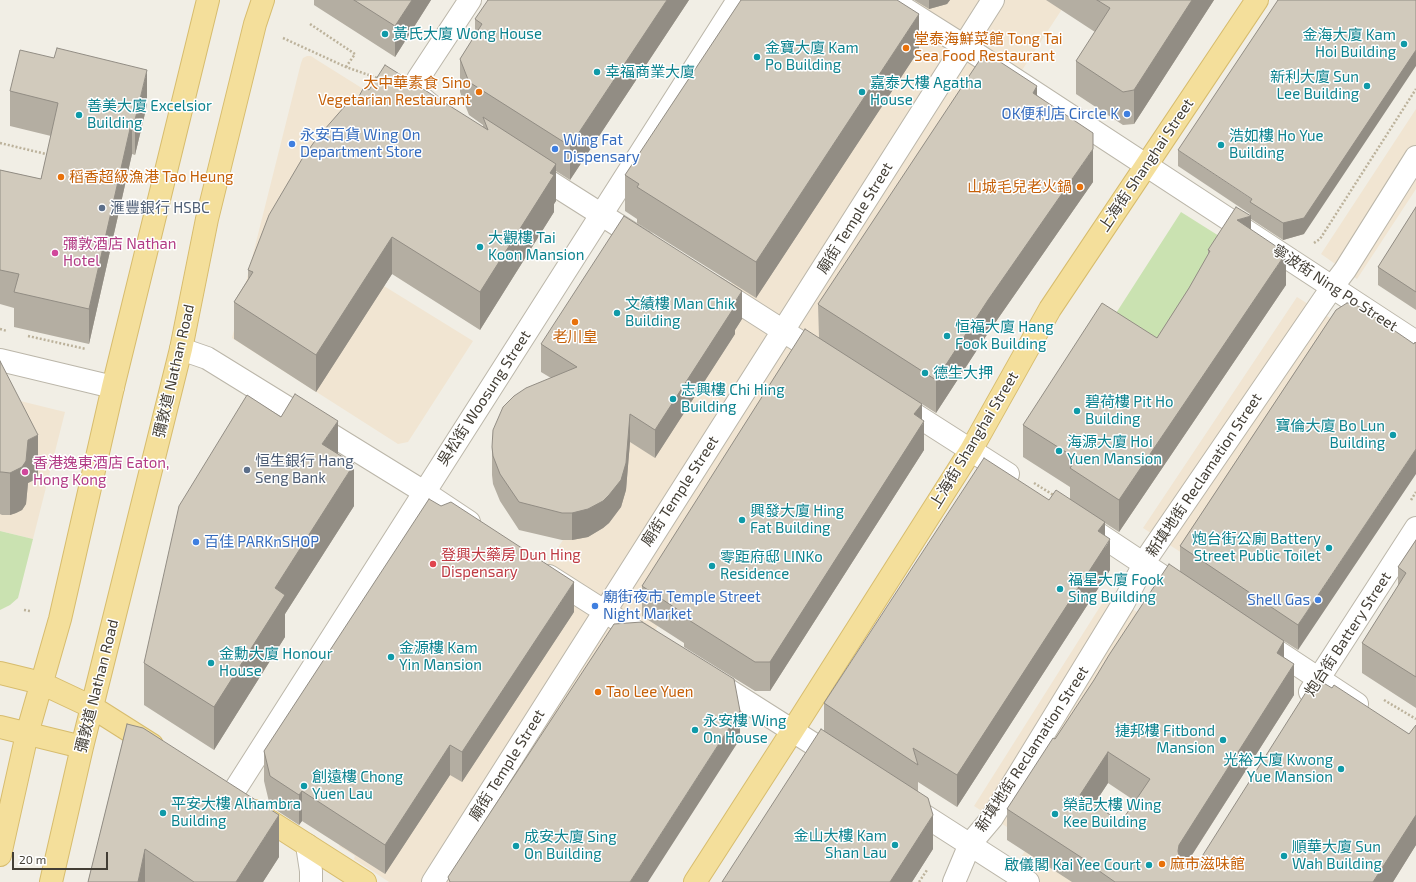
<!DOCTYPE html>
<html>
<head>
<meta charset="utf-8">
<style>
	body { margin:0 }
	#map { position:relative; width:1416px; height:882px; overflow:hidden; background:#f1eee5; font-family:"Exo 2",sans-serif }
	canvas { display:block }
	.scale { position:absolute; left:12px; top:852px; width:96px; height:18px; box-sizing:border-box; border:2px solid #433e35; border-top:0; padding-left:5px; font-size:12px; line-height:14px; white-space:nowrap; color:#433e35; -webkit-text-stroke:3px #fff; paint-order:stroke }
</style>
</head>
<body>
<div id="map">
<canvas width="1416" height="882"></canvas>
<div class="scale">20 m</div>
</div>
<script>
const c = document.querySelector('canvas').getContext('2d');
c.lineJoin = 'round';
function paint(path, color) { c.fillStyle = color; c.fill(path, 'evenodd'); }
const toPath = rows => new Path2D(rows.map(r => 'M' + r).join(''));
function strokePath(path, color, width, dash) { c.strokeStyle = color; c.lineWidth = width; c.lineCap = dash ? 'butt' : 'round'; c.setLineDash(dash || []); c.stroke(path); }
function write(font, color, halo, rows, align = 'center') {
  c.font = font + ' "Exo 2","Noto Sans TC",sans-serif'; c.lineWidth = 3; c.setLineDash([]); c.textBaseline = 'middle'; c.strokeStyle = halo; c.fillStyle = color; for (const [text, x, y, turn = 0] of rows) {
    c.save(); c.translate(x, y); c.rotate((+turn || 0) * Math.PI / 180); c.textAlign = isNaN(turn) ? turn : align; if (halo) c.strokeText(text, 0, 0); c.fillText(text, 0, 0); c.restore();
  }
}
paint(toPath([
	[917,0,1068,0,490,882,389,882,354,859,355,856,339,846,406,746,422,755],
	[307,56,311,56,317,60,467,154,384,286,473,341,408,442,398,444,232,338,301,63,303,58],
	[1416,109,1416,189,1357,279,1321,254],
	[1297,297,1338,323,1182,553,1143,528],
	[0,396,65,412,33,539,0,531],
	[1108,594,1142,615,1007,827,974,806],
	[1027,848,1079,882,1007,882,1005,881]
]), '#f1e5d2');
paint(toPath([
	[1181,212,1227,241,1148,364,1102,335],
	[0,531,33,539,18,598,10,605,0,610]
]), '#cae2b1');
const minor = toPath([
	[891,0,964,46,1416,342],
	[434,108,422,98,417,90,418,79,470,0],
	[531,170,643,241],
	[716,288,824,357],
	[181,349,207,358,424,492,469,522],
	[0,360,113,387],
	[897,403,1008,474],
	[1085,525,1186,592],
	[549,576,648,639],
	[1260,640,1357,704],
	[711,679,837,759],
	[1310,692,1416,528],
	[231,796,738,0],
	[908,805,1028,882],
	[307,845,311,871,311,882],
	[433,882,993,0],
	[954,882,970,844,992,818,1123,604,1149,555,1333,286,1345,270,1416,157]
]);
const major = toPath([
	[0,673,41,683,92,707,152,745],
	[0,727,82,747],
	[254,811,365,882],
	[0,855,27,734,60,619,113,387,208,0],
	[51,882,82,747,181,349,207,219,255,24,263,0],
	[695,882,793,730,971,450,1050,309,1257,0]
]);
strokePath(minor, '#bbb6a9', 24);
strokePath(major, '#d7bc6d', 24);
strokePath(toPath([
	[310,24,355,54,346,67],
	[283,38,346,67,380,79],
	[0,143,50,155],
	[1314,243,1320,239,1416,89],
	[0,329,7,331],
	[28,336,86,349],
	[1034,483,1055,496],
	[1411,500,1416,492],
	[24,610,30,611],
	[1384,700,1416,719],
	[919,882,927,870]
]), '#bcb29b', 2.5, [2, 2]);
strokePath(minor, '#fff', 22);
strokePath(major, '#f4df9b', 22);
paint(toPath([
	[314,0,431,0,395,57,314,5],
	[689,0,570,180,556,171,556,201,554,204,554,212,480,330,392,274,316,392,234,339,234,302,248,279,248,270,357,100,369,90,483,127,483,125,469,115,460,92,460,59,475,36,475,19],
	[914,0,950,0,947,4,929,9],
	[1046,0,1214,0,1134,124,1123,125,1076,94,1076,61,1095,32],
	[919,50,756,298,637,223,637,219,625,211,625,175],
	[10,91,147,105,135,155,132,154,89,344,14,327,14,308,0,304,0,170,41,179,51,136,10,126],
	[1037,95,1093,182,988,333,936,413,922,404,922,419,924,450,770,691,755,691,684,647,684,643,642,616,642,586,819,338,818,304],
	[1178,150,1304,234,1283,240,1251,219,1251,229,1286,285,1119,532,1105,523,1105,536,1110,570,957,807,918,782,918,791,933,849,912,882,722,882,824,731,824,703,1049,500,1070,499,1070,487,1023,457,1023,425,1157,338,1189,288,1208,255,1208,250,1250,216,1250,214,1178,166],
	[1416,207,1416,310,1378,285,1378,267],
	[1336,310,1298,650,1284,641,1284,658,1294,695,1187,863,1190,864,1196,862,1201,858,1332,688,1409,734,1416,725,1416,845,1393,882,1072,882,1007,840,1007,809,1055,739,1180,571,1180,546],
	[1108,783,1135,801,1121,822,1094,804],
	[742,319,735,330,735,334,655,458,630,442,626,490,621,507,609,523,603,528,588,537,572,540,562,540,519,530,500,501,493,484,492,475,492,447,551,378,541,372,541,344],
	[0,361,38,478,28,483,26,504,22,510,16,513,10,515,2,515,0,514],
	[338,454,354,506,285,614,285,637,214,750,144,705,144,663],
	[1416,540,1416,708,1362,673,1362,643,1398,586,1398,567],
	[574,612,462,782,450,775,385,874,302,821,299,825,270,806,264,781,264,751],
	[127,724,279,857,263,882,88,882]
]), '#b4aea2');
paint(toPath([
	[412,0,431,0,395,57,395,26],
	[667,0,689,0,570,180,570,146],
	[929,0,950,0,947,4,929,9],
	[1192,0,1214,0,1134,124,1134,90],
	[919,14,919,50,756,298,756,262],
	[1416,50,1416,66,1304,234,1283,240,1283,223],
	[147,70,147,105,135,155,135,120],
	[1037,86,1037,119,1033,93],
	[132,120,132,154,89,344,89,309],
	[1093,149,1093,182,988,333,936,413,936,380,988,300],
	[556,164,556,201,554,204,554,212,480,330,480,292,550,173],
	[1251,216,1251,249,1237,220],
	[392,237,392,274,316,392,316,355],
	[1286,253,1286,285,1119,532,1119,500],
	[742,291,742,319,735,330,735,334,655,458,655,430,733,305],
	[922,404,922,425,924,421,924,450,770,691,770,662,914,414],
	[630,414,630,442,626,490,621,507,609,523,603,528,588,537,572,540,572,513],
	[338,421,338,463,322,444],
	[38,435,38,478,28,483,26,504,22,510,16,513,10,515,10,473,28,440],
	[1416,449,1416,474,1298,650,1298,625],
	[354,464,354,506,285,614,285,637,214,750,214,707,275,588],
	[1105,522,1105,548,1110,539,1110,570,957,807,957,775,1098,531],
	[574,582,574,612,462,782,462,752],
	[1284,641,1284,671,1277,653],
	[1294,664,1294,695,1179,875,1178,851,1179,845],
	[740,711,740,739,648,882,630,882],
	[450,745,450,775,385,874,385,845],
	[1108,752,1108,783,1080,826,1080,795],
	[302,791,302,821,299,825,299,795],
	[279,815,279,857,263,882,236,882],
	[933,815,933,849,912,882,890,882],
	[1416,815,1416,845,1393,882,1373,882],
	[145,849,145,882,138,882]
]), '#928d84');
const building = toPath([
	[354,0,412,0,395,26,354,0],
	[488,0,667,0,570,146,469,82,460,59,482,24,475,19,488,0],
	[741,0,897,0,919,14,756,262,637,187,639,184,625,175,741,0],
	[1097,0,1192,0,1134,90,1123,92,1076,61,1110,8,1097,0],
	[1278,0,1416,0,1416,50,1304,218,1283,223,1250,202,1252,199,1178,150,1278,0],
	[57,48,147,70,135,120,132,120,89,309,14,292,19,274,0,270,0,170,41,179,58,103,10,91,20,50,54,58,57,48],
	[985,52,1037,86,1033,93,1093,133,1093,149,988,300,936,380,819,305,818,304,985,52],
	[385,65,488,130,483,117,556,164,550,173,554,175,480,292,392,237,316,355,234,302,253,272,248,270,269,215,302,159,317,138,352,98,357,100,364,87,369,90,385,65],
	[1236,207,1251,216,1237,220,1286,253,1119,500,1070,468,1077,459,1023,425,1102,303,1157,338,1189,288,1210,251,1208,250,1236,207],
	[1416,207,1416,292,1378,267,1416,207],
	[624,216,742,291,733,305,735,306,655,430,630,414,626,463,621,480,609,495,603,501,588,509,572,513,562,513,519,502,500,474,493,456,492,447,493,430,503,407,514,396,526,388,577,367,541,344,624,216],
	[1347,303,1353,304,1360,307,1414,344,1415,342,1416,343,1416,449,1298,625,1180,546,1336,310,1347,303],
	[805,329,922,404,914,414,924,421,770,662,755,662,684,617,689,617,642,586,805,329],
	[0,361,38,435,28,440,26,461,22,467,10,473,2,472,0,472,0,361],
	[295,394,338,421,322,444,354,464,275,588,285,595,214,707,144,663,179,506,247,395,281,417,295,394],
	[984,458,1049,500,1056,490,1105,522,1098,531,1110,539,957,775,913,748,918,765,824,703,984,458],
	[429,499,441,506,451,502,574,582,462,752,450,745,385,845,302,791,299,795,270,776,264,751,429,499],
	[1416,540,1416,677,1362,643,1406,573,1398,567,1416,540],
	[1169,564,1284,641,1277,653,1294,664,1179,845,1178,851,1179,857,1184,862,1190,864,1196,862,1201,858,1315,678,1332,688,1334,685,1409,734,1416,725,1416,815,1373,882,1115,882,1092,866,1093,865,1007,809,1053,738,1055,739,1094,680,1109,655,1169,564],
	[1108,752,1150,779,1121,822,1080,795,1108,752],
	[642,622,734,679,740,711,630,882,450,882,448,877,614,624,642,622],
	[127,724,143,728,279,815,236,882,194,882,145,849,138,882,88,882,127,724],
	[821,729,928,798,933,815,890,882,722,882,821,729]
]);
paint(building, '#d1cabc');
strokePath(building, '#928d84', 1);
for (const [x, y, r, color] of [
	[385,34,4,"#0f9aa8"],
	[1404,44,4,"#0f9aa8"],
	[906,48,4,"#e8710a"],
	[757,57,4,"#0f9aa8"],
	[597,72,4,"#0f9aa8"],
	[1367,86,4,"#0f9aa8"],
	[479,92,4,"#e8710a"],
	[862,92,4,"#0f9aa8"],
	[1127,114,4,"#3f7fe0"],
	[79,115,4,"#0f9aa8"],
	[292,144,4,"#3f7fe0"],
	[1221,145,4,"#0f9aa8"],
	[555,149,4,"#3f7fe0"],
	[61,177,4,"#e8710a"],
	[1080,187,4,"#e8710a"],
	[102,208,4,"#5c6f8a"],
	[480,247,4,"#0f9aa8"],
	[55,253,4,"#d1479c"],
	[617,313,4,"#0f9aa8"],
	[575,322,4,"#e8710a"],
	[947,336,4,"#0f9aa8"],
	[925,373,4,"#0f9aa8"],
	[673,399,4,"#0f9aa8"],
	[1077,411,4,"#0f9aa8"],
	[1393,435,4,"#0f9aa8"],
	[1059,451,4,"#0f9aa8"],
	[247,470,4,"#5c6f8a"],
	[25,472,4,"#d1479c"],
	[742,520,4,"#0f9aa8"],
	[196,542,4,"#3f7fe0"],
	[1329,548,4,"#0f9aa8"],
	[433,564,4,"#e0444e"],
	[712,566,4,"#0f9aa8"],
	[1060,589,4,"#0f9aa8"],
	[1318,600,4,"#3f7fe0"],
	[595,606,4,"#3f7fe0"],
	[391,657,4,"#0f9aa8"],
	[211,663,4,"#0f9aa8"],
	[598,692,4,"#e8710a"],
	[695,730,4,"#0f9aa8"],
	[1223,740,4,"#0f9aa8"],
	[1341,769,4,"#0f9aa8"],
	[304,786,4,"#0f9aa8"],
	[163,813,4,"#0f9aa8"],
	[1055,814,4,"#0f9aa8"],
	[895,845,4,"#0f9aa8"],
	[516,846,4,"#0f9aa8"],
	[1284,856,4,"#0f9aa8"],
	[1162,864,4,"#e8710a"],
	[1149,865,4,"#0f9aa8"]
]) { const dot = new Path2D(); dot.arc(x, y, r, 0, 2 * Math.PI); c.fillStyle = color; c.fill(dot); strokePath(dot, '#fff', 1.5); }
write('15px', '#0d838f', '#fff', [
	["黃氏大廈 Wong House",393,34],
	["金海大廈 Kam",1396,35,"right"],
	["Hoi Building",1396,52,"right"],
	["金寶大廈 Kam",765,48],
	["Po Building",765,65],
	["幸福商業大廈",605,72],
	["新利大廈 Sun",1359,77,"right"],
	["Lee Building",1359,94,"right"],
	["嘉泰大樓 Agatha",870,83],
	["House",870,100],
	["善美大廈 Excelsior",87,106],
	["Building",87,123],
	["浩如樓 Ho Yue",1229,136],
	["Building",1229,153],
	["大觀樓 Tai",488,238],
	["Koon Mansion",488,255],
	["文績樓 Man Chik",625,304],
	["Building",625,321],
	["恒福大廈 Hang",955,327],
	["Fook Building",955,344],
	["德生大押",933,373],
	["志興樓 Chi Hing",681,390],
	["Building",681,407],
	["碧荷樓 Pit Ho",1085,402],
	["Building",1085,419],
	["寶倫大廈 Bo Lun",1385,426,"right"],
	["Building",1385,443,"right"],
	["海源大廈 Hoi",1067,442],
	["Yuen Mansion",1067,459],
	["興發大廈 Hing",750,511],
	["Fat Building",750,528],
	["炮台街公廁 Battery",1321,539,"right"],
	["Street Public Toilet",1321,556,"right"],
	["零距府邸 LINKo",720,557],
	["Residence",720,574],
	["福星大廈 Fook",1068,580],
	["Sing Building",1068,597],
	["金源樓 Kam",399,648],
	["Yin Mansion",399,665],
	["金勳大廈 Honour",219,654],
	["House",219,671],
	["永安樓 Wing",703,721],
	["On House",703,738],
	["捷邦樓 Fitbond",1215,731,"right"],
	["Mansion",1215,748,"right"],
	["光裕大廈 Kwong",1333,760,"right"],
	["Yue Mansion",1333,777,"right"],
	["創遠樓 Chong",312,777],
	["Yuen Lau",312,794],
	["平安大樓 Alhambra",171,804],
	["Building",171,821],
	["榮記大樓 Wing",1063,805],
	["Kee Building",1063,822],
	["金山大樓 Kam",887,836,"right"],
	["Shan Lau",887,853,"right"],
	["成安大廈 Sing",524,837],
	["On Building",524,854],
	["順華大廈 Sun",1292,847],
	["Wah Building",1292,864],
	["啟儀閣 Kai Yee Court",1141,865,"right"]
], 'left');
write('15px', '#c56008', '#fff', [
	["堂泰海鮮菜館 Tong Tai",914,39],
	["Sea Food Restaurant",914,56],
	["大中華素食 Sino",471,83,"right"],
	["Vegetarian Restaurant",471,100,"right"],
	["稻香超級漁港 Tao Heung",69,177],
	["山城毛兒老火鍋",1072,187,"right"],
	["老川皇",575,337,"center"],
	["Tao Lee Yuen",606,692],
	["麻市滋味館",1170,864]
], 'left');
write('15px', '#366cbe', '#fff', [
	["OK便利店 Circle K",1119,114,"right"],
	["永安百貨 Wing On",300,135],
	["Department Store",300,152],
	["Wing Fat",563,140],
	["Dispensary",563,157],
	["百佳 PARKnSHOP",204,542],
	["廟街夜市 Temple Street",603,597],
	["Night Market",603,614],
	["Shell Gas",1310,600,"right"]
], 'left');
write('15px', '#433e35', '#fff', [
	["上海街 Shanghai Street",1146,165,-56],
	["廟街 Temple Street",855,218,-58],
	["寧波街 Ning Po Street",1335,288,33],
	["彌敦道 Nathan Road",174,371,-77],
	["吳松街 Woosung Street",484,398,-57],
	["上海街 Shanghai Street",974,440,-59],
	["新填地街 Reclamation Street",1204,475,-56],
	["廟街 Temple Street",680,491,-57],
	["炮台街 Battery Street",1348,634,-57],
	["彌敦道 Nathan Road",97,686,-76],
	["新填地街 Reclamation Street",1032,749,-57],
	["廟街 Temple Street",507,765,-58]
]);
write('15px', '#4e5e75', '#fff', [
	["滙豐銀行 HSBC",110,208],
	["恒生銀行 Hang",255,461],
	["Seng Bank",255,478]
], 'left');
write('15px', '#b23c85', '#fff', [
	["彌敦酒店 Nathan",63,244],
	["Hotel",63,261],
	["香港逸東酒店 Eaton,",33,463],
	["Hong Kong",33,480]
], 'left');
write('15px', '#be3a42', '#fff', [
	["登興大藥房 Dun Hing",441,555],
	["Dispensary",441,572]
], 'left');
</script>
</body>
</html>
